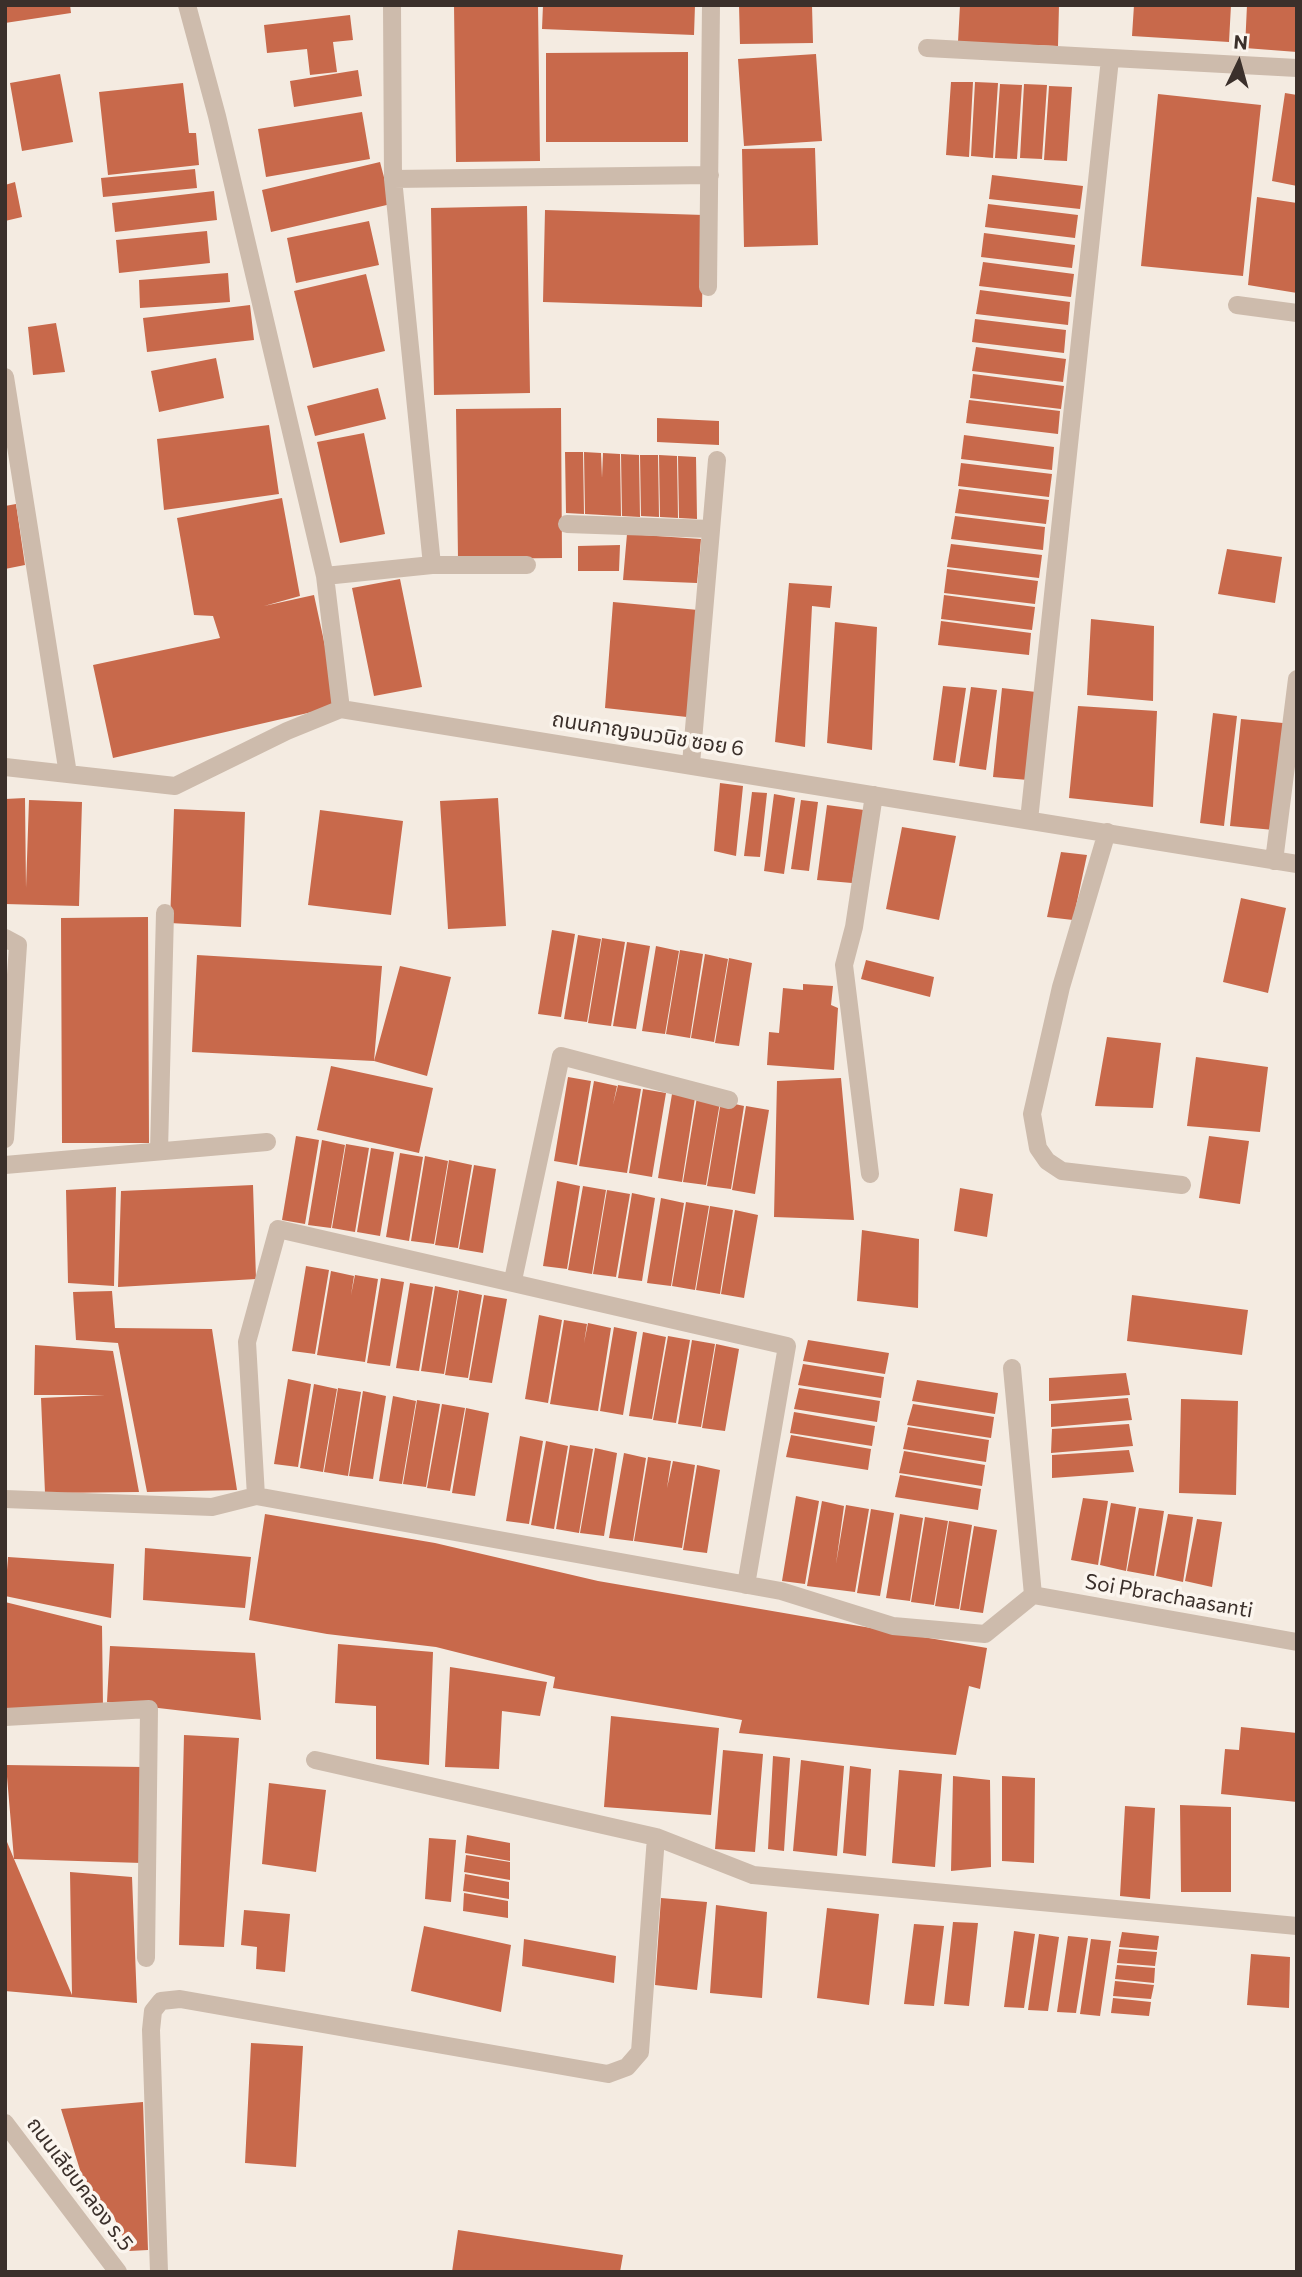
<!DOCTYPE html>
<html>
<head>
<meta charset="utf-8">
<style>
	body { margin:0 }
	#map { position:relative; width:1302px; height:2277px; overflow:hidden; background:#f4ebe1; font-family:Commissioner,sans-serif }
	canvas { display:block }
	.frame { position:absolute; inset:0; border:7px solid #3b302b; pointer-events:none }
	.north { position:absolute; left:1204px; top:28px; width:70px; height:70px; -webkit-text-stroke:5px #fbf5ee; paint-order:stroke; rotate:5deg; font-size:19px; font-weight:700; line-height:28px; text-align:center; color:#3b302b }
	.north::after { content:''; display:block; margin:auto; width:24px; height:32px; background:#3b302b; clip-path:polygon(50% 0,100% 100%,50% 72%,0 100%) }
</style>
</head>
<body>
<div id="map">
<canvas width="1302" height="2277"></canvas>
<div class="frame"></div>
<div class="north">N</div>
</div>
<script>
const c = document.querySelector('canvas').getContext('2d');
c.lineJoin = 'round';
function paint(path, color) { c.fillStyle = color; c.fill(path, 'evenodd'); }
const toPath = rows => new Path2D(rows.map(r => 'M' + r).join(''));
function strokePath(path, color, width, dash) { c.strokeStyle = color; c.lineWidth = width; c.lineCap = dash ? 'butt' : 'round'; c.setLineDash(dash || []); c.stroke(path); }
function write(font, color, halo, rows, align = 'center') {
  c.font = font + ' Commissioner,"Noto Sans Thai",sans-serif'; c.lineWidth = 7; c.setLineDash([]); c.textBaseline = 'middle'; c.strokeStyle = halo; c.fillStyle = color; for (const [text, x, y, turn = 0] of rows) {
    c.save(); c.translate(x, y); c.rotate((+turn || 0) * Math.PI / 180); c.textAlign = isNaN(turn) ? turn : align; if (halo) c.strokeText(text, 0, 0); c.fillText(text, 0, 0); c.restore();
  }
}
paint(toPath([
	[5,5,70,5,71,13,5,23],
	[454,5,538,5,540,161,456,162],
	[543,5,695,5,694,35,542,29],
	[739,5,812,5,813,43,740,44],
	[960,5,1059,5,1058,46,958,42],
	[1134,5,1231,5,1229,42,1132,36],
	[1247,5,1297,5,1297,52,1245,48],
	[350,15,353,40,333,42,337,72,310,75,307,49,267,53,264,25],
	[688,52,688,142,546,142,546,53],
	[816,54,822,141,744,146,738,59],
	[358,70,362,96,294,107,290,81],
	[60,74,73,142,22,151,10,83],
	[951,82,973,82,969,157,946,155],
	[975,82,998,83,993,158,971,156],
	[183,83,189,133,196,133,199,165,108,175,99,92],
	[1000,84,1022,85,1017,159,995,158],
	[1024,84,1047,85,1042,159,1020,158],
	[1049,86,1072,87,1067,161,1044,160],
	[1285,93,1297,95,1297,186,1272,181],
	[1158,94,1261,105,1243,276,1141,266],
	[362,112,370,159,266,177,258,129],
	[815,148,818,245,744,247,742,149],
	[380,162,391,204,271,232,262,190],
	[195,169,197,188,103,197,101,178],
	[992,175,1083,186,1080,209,989,199],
	[15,182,22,217,5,221,5,185],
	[214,191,217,220,115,232,112,203],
	[1257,197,1297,203,1297,293,1248,285],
	[988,204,1078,215,1075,238,985,227],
	[527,206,530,393,434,395,431,208],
	[545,210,704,215,702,307,543,302],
	[369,221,379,265,296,283,287,238],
	[207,231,210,263,119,273,116,240],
	[984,233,1075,245,1072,268,981,257],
	[983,262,1074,274,1071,297,979,286],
	[228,273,230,302,140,308,139,280],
	[366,274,385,351,313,368,294,291],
	[980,290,1070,302,1068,325,976,314],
	[250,305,254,340,147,352,143,318],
	[975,319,1066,330,1064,353,972,342],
	[56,323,65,372,33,375,28,327],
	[976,347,1066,359,1063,382,972,371],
	[216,358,224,398,159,412,151,371],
	[973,374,1064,386,1061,409,970,398],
	[378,388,386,419,315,436,307,406],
	[969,400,1060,411,1058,434,966,423],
	[561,408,562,558,458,559,456,409],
	[657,418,719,421,719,445,657,442],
	[269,425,279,494,164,510,157,439],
	[364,433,385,534,340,543,317,442],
	[964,435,1054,447,1052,470,961,459],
	[565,452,583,452,584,514,566,513],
	[584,452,601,453,602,478,603,453,620,454,621,516,585,514],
	[621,454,639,455,640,517,622,516],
	[640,455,658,455,659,517,641,516],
	[659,455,677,456,678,518,660,517],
	[678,456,696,457,697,519,679,518],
	[961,463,1052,474,1049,497,958,486],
	[959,489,1049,500,1046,524,955,513],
	[282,498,300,596,264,606,314,595,338,706,113,758,93,665,220,638,213,616,194,615,177,518],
	[16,504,25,565,5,569,5,506],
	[955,516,1045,527,1043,550,951,539],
	[627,534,701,539,697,583,623,580],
	[951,544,1042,555,1039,578,947,567],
	[620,545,619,571,578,571,578,546],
	[1227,549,1282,557,1275,603,1218,594],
	[947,569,1038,581,1035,604,944,593],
	[400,579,422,687,374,696,352,588],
	[789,583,832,586,830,608,812,606,805,747,775,742],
	[944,595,1035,607,1032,630,941,619],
	[613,602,698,610,687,717,605,708],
	[1091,619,1154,626,1153,701,1087,695],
	[941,621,1031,633,1029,655,938,645],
	[835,622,877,627,872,750,827,743],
	[943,686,966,688,955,763,933,760],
	[971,687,997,690,986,770,959,766],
	[1002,688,1036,692,1028,780,993,777],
	[1078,706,1157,711,1153,807,1069,798],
	[1213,713,1237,716,1224,826,1200,823],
	[1241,719,1283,723,1274,830,1230,826],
	[720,783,743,786,736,856,714,851],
	[752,792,767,793,760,857,744,856],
	[774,794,795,798,784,874,764,871],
	[25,798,26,888,29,800,82,802,79,906,5,904,5,799],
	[498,798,506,926,448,929,440,801],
	[801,800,818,802,809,871,791,869],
	[827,805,864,810,852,883,817,880],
	[174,809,245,812,241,927,170,923],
	[320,810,403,821,391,915,308,905],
	[902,827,956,836,939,920,886,909],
	[1061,852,1087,855,1073,920,1047,917],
	[1241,898,1286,908,1268,993,1223,982],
	[148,917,149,1143,62,1143,61,918],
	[552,930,575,934,561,1017,538,1014],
	[578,935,601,939,587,1022,564,1019],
	[602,938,625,942,611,1026,588,1023],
	[627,942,650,946,636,1029,613,1026],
	[656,946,679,951,665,1034,642,1031],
	[680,950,703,954,690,1038,666,1034],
	[705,954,728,959,714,1042,691,1038],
	[197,955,382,966,374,1061,192,1052],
	[729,958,752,963,739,1046,715,1043],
	[866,960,934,977,930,997,861,979],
	[400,966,451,977,427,1076,374,1061],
	[803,984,833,986,831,1005,838,1008,834,1070,767,1065,769,1032,779,1033,783,988,803,990],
	[1107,1037,1161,1043,1153,1108,1095,1106],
	[1196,1057,1268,1067,1260,1132,1187,1126],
	[331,1066,433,1088,419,1153,317,1130],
	[568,1077,591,1081,577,1165,554,1161],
	[841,1078,854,1220,774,1217,777,1081],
	[594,1081,617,1086,613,1105,618,1085,641,1089,627,1173,579,1166],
	[643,1089,666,1093,652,1177,629,1173],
	[672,1094,695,1098,682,1182,658,1178],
	[697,1097,720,1102,706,1185,683,1182],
	[721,1101,744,1106,731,1189,707,1186],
	[746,1106,769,1110,755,1194,732,1190],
	[296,1136,319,1140,305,1224,282,1220],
	[1209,1136,1249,1141,1240,1204,1199,1198],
	[322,1140,345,1145,331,1228,308,1225],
	[346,1144,369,1148,355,1232,332,1228],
	[371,1148,394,1152,380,1236,357,1232],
	[400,1153,423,1157,409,1241,386,1237],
	[425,1156,448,1161,434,1244,411,1241],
	[449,1160,472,1165,458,1248,435,1245],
	[474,1165,496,1169,483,1253,459,1249],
	[557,1181,580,1186,567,1269,543,1266],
	[253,1185,256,1279,118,1287,121,1191],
	[583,1186,606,1190,592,1274,568,1270],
	[116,1187,114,1286,68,1283,66,1190],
	[960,1188,993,1194,987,1237,954,1231],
	[607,1190,630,1194,616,1277,593,1274],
	[632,1193,655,1198,642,1281,618,1278],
	[661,1198,684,1203,671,1286,647,1283],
	[686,1202,709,1206,695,1290,672,1286],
	[710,1206,733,1210,720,1294,696,1290],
	[735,1210,758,1215,744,1298,721,1294],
	[862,1230,919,1239,918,1308,857,1301],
	[306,1266,329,1270,315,1354,292,1351],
	[331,1271,354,1276,351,1295,355,1275,378,1279,365,1362,317,1355],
	[381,1278,404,1282,390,1366,367,1363],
	[410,1283,433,1287,419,1371,396,1368],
	[435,1286,458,1291,444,1374,421,1371],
	[459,1290,482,1295,468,1378,445,1375],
	[112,1291,115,1328,212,1329,237,1490,147,1492,118,1343,76,1340,73,1292],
	[484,1295,507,1299,492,1383,469,1380],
	[1132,1295,1248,1310,1242,1355,1127,1341],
	[539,1315,562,1320,548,1403,525,1399],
	[564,1320,587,1324,584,1343,588,1323,611,1328,598,1411,550,1404],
	[614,1327,637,1332,623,1415,600,1411],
	[643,1332,666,1337,652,1419,629,1416],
	[668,1336,690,1340,676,1423,653,1420],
	[692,1340,715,1344,701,1427,678,1424],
	[808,1340,889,1353,885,1374,803,1361],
	[716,1344,739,1349,725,1431,702,1428],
	[35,1345,113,1351,139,1492,45,1493,41,1398,105,1395,34,1395],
	[803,1364,884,1377,881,1398,798,1385],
	[1126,1373,1130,1395,1049,1401,1049,1378],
	[288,1379,311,1384,298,1467,274,1464],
	[917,1380,998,1393,995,1414,912,1401],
	[314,1384,337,1389,323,1472,300,1468],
	[338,1388,361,1392,348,1476,324,1472],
	[799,1388,880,1401,877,1422,794,1409],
	[363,1391,386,1396,373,1479,349,1476],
	[393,1396,416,1401,402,1484,379,1481],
	[1128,1398,1132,1420,1051,1427,1051,1404],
	[1181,1399,1238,1401,1236,1495,1179,1493],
	[417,1400,440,1404,426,1487,403,1484],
	[442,1404,465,1408,450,1491,427,1488],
	[913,1404,994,1417,991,1438,907,1425],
	[466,1408,489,1413,475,1496,452,1493],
	[794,1412,875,1426,872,1446,790,1433],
	[1129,1424,1133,1446,1051,1453,1052,1429],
	[908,1427,989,1440,986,1462,903,1449],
	[791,1435,871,1449,868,1470,786,1457],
	[520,1436,543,1441,529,1524,506,1521],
	[546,1441,568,1446,554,1529,531,1525],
	[570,1445,593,1449,579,1533,556,1529],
	[595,1448,617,1453,604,1536,580,1533],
	[1129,1450,1134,1472,1052,1478,1052,1455],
	[904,1451,985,1465,982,1486,899,1473],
	[624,1453,646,1458,633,1541,609,1538],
	[648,1457,671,1461,667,1488,673,1461,695,1465,682,1548,634,1541],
	[697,1465,720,1470,707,1553,683,1550],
	[900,1475,981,1489,978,1510,895,1497],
	[796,1496,819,1501,805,1584,782,1581],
	[1083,1498,1108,1501,1098,1565,1071,1560],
	[822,1501,844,1506,836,1564,846,1505,869,1509,855,1592,807,1586],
	[1111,1503,1136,1507,1126,1571,1100,1565],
	[1139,1508,1164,1511,1154,1576,1127,1571],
	[871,1509,894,1513,880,1596,857,1593],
	[265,1514,435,1543,598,1581,987,1648,980,1689,969,1686,956,1755,889,1749,739,1733,742,1720,553,1688,555,1677,436,1647,327,1634,249,1620],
	[900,1514,923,1518,910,1601,886,1598],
	[1168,1514,1193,1517,1183,1582,1156,1576],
	[925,1517,948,1521,934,1605,911,1602],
	[1197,1519,1222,1522,1212,1587,1185,1581],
	[949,1521,972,1525,959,1609,935,1606],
	[974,1526,997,1530,983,1613,960,1610],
	[145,1548,251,1557,245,1608,143,1600],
	[8,1557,114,1564,111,1618,5,1596],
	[5,1602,102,1626,103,1708,5,1713],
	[338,1644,433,1652,429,1765,376,1759,376,1706,335,1703],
	[110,1646,255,1653,261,1720,107,1702],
	[450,1667,547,1682,540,1716,502,1711,499,1769,445,1767],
	[611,1716,719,1728,711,1815,604,1807],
	[1241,1727,1297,1733,1297,1802,1221,1794,1225,1749,1239,1750],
	[184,1735,239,1738,224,1947,179,1945],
	[723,1750,763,1754,755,1852,715,1849],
	[773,1756,790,1758,784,1851,768,1849],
	[801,1760,844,1766,837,1856,793,1851],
	[6,1765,143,1767,142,1863,14,1859,72,1995,70,1872,132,1877,137,2003,5,1991,5,1837,14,1859],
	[850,1766,871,1769,866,1856,843,1853],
	[899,1770,942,1774,935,1867,892,1863],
	[953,1776,990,1780,991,1867,951,1871],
	[1002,1776,1035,1778,1034,1863,1002,1861],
	[269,1783,326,1790,316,1872,262,1864],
	[1180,1805,1231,1807,1231,1892,1181,1892],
	[1125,1806,1155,1808,1150,1899,1120,1896],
	[467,1835,510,1843,510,1861,465,1853],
	[429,1838,456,1840,451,1902,425,1899],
	[466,1855,510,1862,510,1880,464,1872],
	[465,1874,509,1882,509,1899,463,1891],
	[464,1893,508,1901,508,1918,463,1911],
	[661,1898,707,1902,697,1990,655,1985],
	[716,1905,767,1912,762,1998,710,1993],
	[827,1908,879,1914,869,2005,817,1998],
	[244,1910,290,1914,285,1972,256,1969,257,1947,241,1945],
	[953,1922,978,1923,969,2006,944,2004],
	[914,1924,944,1926,934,2006,904,2004],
	[424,1926,511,1945,501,2012,411,1991],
	[1014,1931,1035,1934,1024,2008,1004,2007],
	[1122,1932,1159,1936,1157,1950,1119,1947],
	[1039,1934,1059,1937,1048,2011,1028,2010],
	[1068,1936,1088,1938,1076,2013,1057,2012],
	[524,1939,616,1956,614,1983,522,1966],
	[1091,1939,1111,1941,1100,2016,1080,2014],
	[1119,1949,1157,1952,1155,1966,1117,1963],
	[1251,1954,1290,1957,1289,2008,1247,2005],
	[1117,1965,1155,1968,1154,1983,1115,1979],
	[1115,1981,1154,1985,1151,1999,1113,1996],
	[1113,1998,1151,2002,1149,2016,1111,2013],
	[251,2043,303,2046,296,2167,245,2163],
	[143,2102,148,2250,129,2251,114,2217,95,2218,61,2109],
	[458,2230,623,2255,620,2272,452,2272]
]), '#c8694b');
strokePath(toPath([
	[187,5,217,116,325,576,341,709],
	[392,5,393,179,432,565],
	[927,48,1297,68],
	[393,179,710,175],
	[708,287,711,5],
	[1237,305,1297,313],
	[5,377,68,774],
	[567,524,711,529],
	[325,576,432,565,527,565],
	[691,764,717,460],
	[5,767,175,786,287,731,341,709,1297,864],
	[1029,820,1110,59],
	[1107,832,1061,987,1032,1114,1038,1148,1047,1161,1062,1171,1182,1185],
	[1274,861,1297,679],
	[5,938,18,945,5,1139],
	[159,1151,165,913],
	[5,1165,267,1142],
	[870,1174,844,965,854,927,874,795],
	[513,1280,561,1056,729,1100],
	[256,1496,247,1342,278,1229,787,1346,746,1585],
	[5,1499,212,1507,256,1496,781,1591,893,1626,985,1634,1033,1595,1012,1368],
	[1033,1595,1297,1642],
	[5,1717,149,1709,146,1958],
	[315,1760,656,1837,753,1875,1297,1926],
	[159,2272,151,2030,153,2011,161,2001,180,1999,608,2074,627,2067,640,2052,656,1837]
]), '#cdbbac', 18);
strokePath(toPath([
	[5,2123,118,2272]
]), '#cdbbac', 18);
write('21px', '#3b302b', '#fbf5ee', [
	["ถนนกาญจนวนิช ซอย 6",648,734,9],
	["Soi Pbrachaasanti",1169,1596,10],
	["ถนนเลียบคลอง ร.5",80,2184,53]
]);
</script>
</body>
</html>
